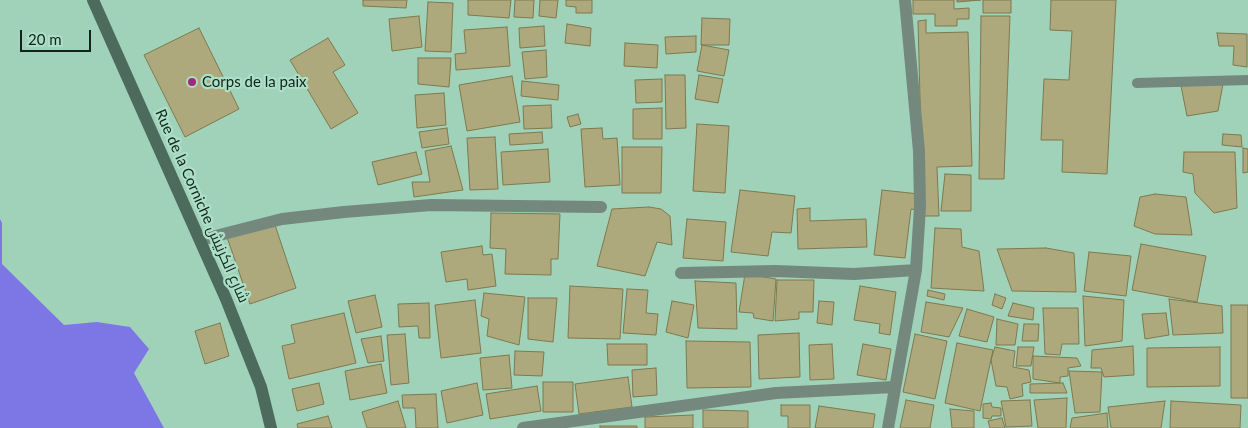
<!DOCTYPE html>
<html>
<head>
<meta charset="utf-8">
<style>
	body { margin:0 }
	#map { position:relative; width:1248px; height:428px; overflow:hidden; background:#a0d2b9; font-family:Lato,sans-serif }
	canvas { display:block }
	.scale { position:absolute; left:20px; top:30px; width:71px; height:22px; box-sizing:border-box; border:2px solid #10241b; border-top:0; padding-left:6px; font-size:15px; line-height:18px; white-space:nowrap; color:#10241b; -webkit-text-stroke:4px #acdfc6; paint-order:stroke }
</style>
</head>
<body>
<div id="map">
<canvas width="1248" height="428"></canvas>
<div class="scale">20 m</div>
</div>
<script>
const c = document.querySelector('canvas').getContext('2d');
c.lineJoin = 'round';
function paint(path, color) { c.fillStyle = color; c.fill(path, 'evenodd'); }
const toPath = rows => new Path2D(rows.map(r => 'M' + r).join(''));
function strokePath(path, color, width, dash) { c.strokeStyle = color; c.lineWidth = width; c.lineCap = dash ? 'butt' : 'round'; c.setLineDash(dash || []); c.stroke(path); }
function write(font, color, halo, rows, align = 'center') {
  c.font = font + ' Lato,Cairo,sans-serif'; c.lineWidth = 4.5; c.setLineDash([]); c.textBaseline = 'middle'; c.strokeStyle = halo; c.fillStyle = color; for (const [text, x, y, turn = 0] of rows) {
    c.save(); c.translate(x, y); c.rotate((+turn || 0) * Math.PI / 180); c.textAlign = isNaN(turn) ? turn : align; if (halo) c.strokeText(text, 0, 0); c.fillText(text, 0, 0); c.restore();
  }
}
paint(toPath([
	[0,219,2,223,2,264,64,325,97,322,130,327,149,349,134,373,164,428,0,428]
]), '#7d77e6');
const building = toPath([
	[363,0,407,0,406,8,363,6,363,0],
	[468,0,511,0,509,18,468,15,468,0],
	[515,0,534,0,533,18,514,17,515,0],
	[540,0,558,0,556,18,539,16,540,0],
	[566,0,592,0,592,13,576,13,576,7,566,6,566,0],
	[913,0,954,0,954,9,969,8,969,19,957,19,957,26,935,26,935,14,913,14,913,0],
	[957,0,981,0,957,2,957,0],
	[983,0,1011,0,1011,13,983,13,983,0],
	[1051,0,1116,0,1107,174,1062,172,1063,140,1041,140,1044,79,1069,80,1072,31,1050,30,1051,0],
	[428,2,453,3,451,52,425,51,428,2],
	[419,16,422,47,392,51,389,19,419,16],
	[981,16,1010,16,1004,179,979,179,981,16],
	[702,18,730,19,729,45,701,45,702,18],
	[926,20,926,33,968,32,972,166,937,167,939,216,923,216,918,21,926,20],
	[567,24,591,28,590,46,565,43,567,24],
	[544,26,545,46,520,48,519,28,544,26],
	[507,27,510,66,456,70,455,54,466,53,464,30,507,27],
	[199,28,239,109,185,137,144,55,199,28],
	[1217,33,1247,34,1247,67,1233,65,1234,46,1219,46,1217,33],
	[696,36,696,52,666,54,665,37,696,36],
	[328,38,345,65,333,72,358,113,331,129,290,60,328,38],
	[625,43,658,45,657,68,624,66,625,43],
	[702,45,729,50,724,76,697,71,702,45],
	[546,50,547,77,525,79,522,52,546,50],
	[418,58,451,58,449,87,418,84,418,58],
	[665,75,685,75,686,128,666,129,665,75],
	[699,75,723,79,718,103,695,99,699,75],
	[512,76,520,122,467,131,459,85,512,76],
	[662,79,662,102,636,103,635,80,662,79],
	[522,81,559,85,558,100,521,96,522,81],
	[1223,84,1218,111,1187,116,1181,86,1223,84],
	[444,93,446,125,417,128,415,95,444,93],
	[551,105,552,128,524,129,523,106,551,105],
	[662,108,662,139,633,139,633,109,662,108],
	[578,114,581,124,570,127,567,117,578,114],
	[697,124,729,126,725,193,693,191,697,124],
	[447,128,449,144,422,148,419,132,447,128],
	[602,128,603,139,617,138,620,185,585,187,581,129,602,128],
	[542,132,543,143,510,145,509,134,542,132],
	[1223,134,1241,135,1242,147,1222,145,1223,134],
	[495,137,498,189,470,190,467,138,495,137],
	[451,146,463,190,414,197,412,182,430,182,425,151,451,146],
	[622,147,662,147,661,193,622,193,622,147],
	[1243,148,1248,149,1248,172,1243,173,1243,148],
	[548,149,550,182,503,185,501,152,548,149],
	[416,152,422,174,378,185,372,162,416,152],
	[1184,152,1235,152,1237,208,1214,213,1195,193,1193,174,1183,172,1184,152],
	[945,174,971,175,971,211,941,211,945,174],
	[740,190,795,196,791,233,772,232,768,256,731,252,740,190],
	[882,190,919,194,917,210,911,209,905,258,874,255,882,190],
	[1155,194,1186,197,1192,235,1155,234,1134,226,1140,197,1155,194],
	[649,207,661,209,670,216,672,245,657,242,645,276,597,266,612,209,649,207],
	[810,208,810,221,866,219,867,247,798,249,797,209,810,208],
	[491,213,560,214,558,259,551,259,551,275,505,274,506,249,490,248,491,213],
	[687,219,726,222,723,261,683,258,687,219],
	[274,222,296,288,250,304,227,237,274,222],
	[935,228,961,229,962,247,979,251,984,291,931,288,935,228],
	[1141,244,1206,256,1197,302,1132,290,1141,244],
	[482,246,483,255,492,254,496,286,468,290,467,279,446,282,441,252,482,246],
	[1046,248,1074,253,1076,292,1012,291,997,249,1046,248],
	[1089,252,1131,256,1126,296,1084,291,1089,252],
	[745,274,776,279,773,321,754,318,753,313,739,312,745,274],
	[777,280,814,280,813,312,799,312,799,319,775,321,777,280],
	[695,281,736,283,737,329,698,328,695,281],
	[570,286,623,289,620,339,568,338,570,286],
	[860,286,896,292,890,335,879,333,880,324,854,320,860,286],
	[627,289,648,290,646,313,658,314,656,335,623,333,627,289],
	[928,290,945,294,944,300,927,296,928,290],
	[484,293,525,297,519,345,487,336,489,319,481,316,484,293],
	[995,294,1006,298,1002,309,992,305,995,294],
	[375,295,382,327,356,333,348,301,375,295],
	[1083,296,1124,300,1122,341,1085,346,1083,296],
	[528,298,557,298,553,342,528,339,528,298],
	[1169,299,1222,306,1223,333,1173,335,1169,299],
	[475,300,481,353,441,358,435,305,475,300],
	[672,301,694,305,688,338,666,332,672,301],
	[819,301,834,302,832,325,817,323,819,301],
	[926,302,963,308,949,337,921,332,926,302],
	[429,303,430,338,419,338,418,326,399,327,398,304,429,303],
	[1013,303,1034,308,1033,320,1008,316,1013,303],
	[1231,305,1248,305,1248,398,1231,398,1231,305],
	[1043,308,1078,308,1079,344,1062,344,1060,355,1045,354,1043,308],
	[967,309,994,317,987,342,959,336,967,309],
	[344,313,356,363,289,379,282,346,295,343,291,325,344,313],
	[1166,313,1169,335,1145,339,1142,314,1166,313],
	[997,319,1018,324,1015,345,996,345,997,319],
	[220,323,229,356,205,364,195,331,220,323],
	[1024,324,1039,324,1038,341,1022,341,1024,324],
	[799,333,800,377,759,379,758,335,799,333],
	[405,334,409,383,391,385,387,335,405,334],
	[915,334,947,341,935,399,903,392,915,334],
	[381,336,384,361,368,363,361,339,381,336],
	[686,341,750,342,751,387,687,388,686,341],
	[957,343,993,350,980,411,945,403,957,343],
	[607,344,647,344,647,365,608,365,607,344],
	[832,344,834,379,810,380,809,345,832,344],
	[863,344,891,349,886,380,857,375,863,344],
	[1133,346,1134,375,1104,377,1101,368,1091,368,1092,350,1133,346],
	[995,347,1015,351,1013,367,1029,370,1031,382,1022,384,1023,396,1010,399,1007,387,996,386,991,360,995,347],
	[1018,347,1034,347,1031,366,1016,366,1018,347],
	[1220,347,1220,386,1147,387,1147,348,1220,347],
	[515,351,544,352,542,376,514,375,515,351],
	[509,355,512,388,483,390,480,358,509,355],
	[1033,356,1077,358,1081,366,1068,368,1068,376,1060,377,1060,383,1033,379,1033,356],
	[381,364,387,393,350,400,345,371,381,364],
	[656,368,657,395,633,397,632,370,656,368],
	[1069,371,1102,372,1100,412,1075,413,1069,371],
	[628,377,632,407,579,414,575,384,628,377],
	[543,382,573,382,573,412,543,412,543,382],
	[319,383,324,404,297,411,292,389,319,383],
	[477,383,483,415,447,423,441,391,477,383],
	[1063,383,1067,393,1030,393,1030,384,1063,383],
	[537,386,541,411,490,419,486,394,537,386],
	[436,394,438,428,416,428,415,408,403,408,402,395,436,394],
	[1067,398,1066,428,1038,428,1034,400,1067,398],
	[906,400,934,405,930,428,900,428,906,400],
	[1030,400,1032,426,1006,427,1001,401,1030,400],
	[398,401,406,428,367,428,362,412,398,401],
	[1165,401,1161,428,1111,428,1108,407,1165,401],
	[1171,401,1241,405,1240,428,1170,428,1171,401],
	[991,403,992,407,1001,408,1001,416,992,416,991,419,983,418,983,404,991,403],
	[781,405,810,405,810,428,788,428,788,416,781,416,781,405],
	[819,406,875,414,873,428,815,428,819,406],
	[950,409,974,411,974,428,952,428,950,409],
	[703,410,748,411,748,428,703,428,703,410],
	[1107,413,1108,428,1070,428,1072,418,1107,413],
	[693,415,693,428,645,428,645,417,693,415],
	[328,416,332,428,298,428,297,424,328,416],
	[1002,418,1005,428,990,428,988,421,1002,418],
	[600,426,637,426,637,428,600,428,600,426]
]);
paint(building, '#aea97c');
strokePath(building, '#7e794d', 1);
strokePath(toPath([
	[1137,83,1248,80]
]), '#74887e', 10);
strokePath(toPath([
	[200,240,282,219,344,212,431,205,601,207],
	[681,273,775,271,854,274,916,270],
	[523,428,776,393,894,387],
	[888,428,916,270,920,207,919,151,905,0]
]), '#74887e', 12);
strokePath(toPath([
	[93,0,226,299,261,387,271,428]
]), '#4d6b5c', 12);
for (const [x, y, r, color] of [
	[192,82,5,"#a3287c"]
]) { const dot = new Path2D(); dot.arc(x, y, r, 0, 2 * Math.PI); c.fillStyle = color; c.fill(dot); strokePath(dot, '#acdfc6', 2); }
write('15px', '#10241b', '#acdfc6', [
	["Corps de la paix",202,82]
], 'left');
write('15px', '#10241b', '#acdfc6', [
	["Rue de la Corniche شارع الكرنيش",202,206,66]
]);
</script>
</body>
</html>
